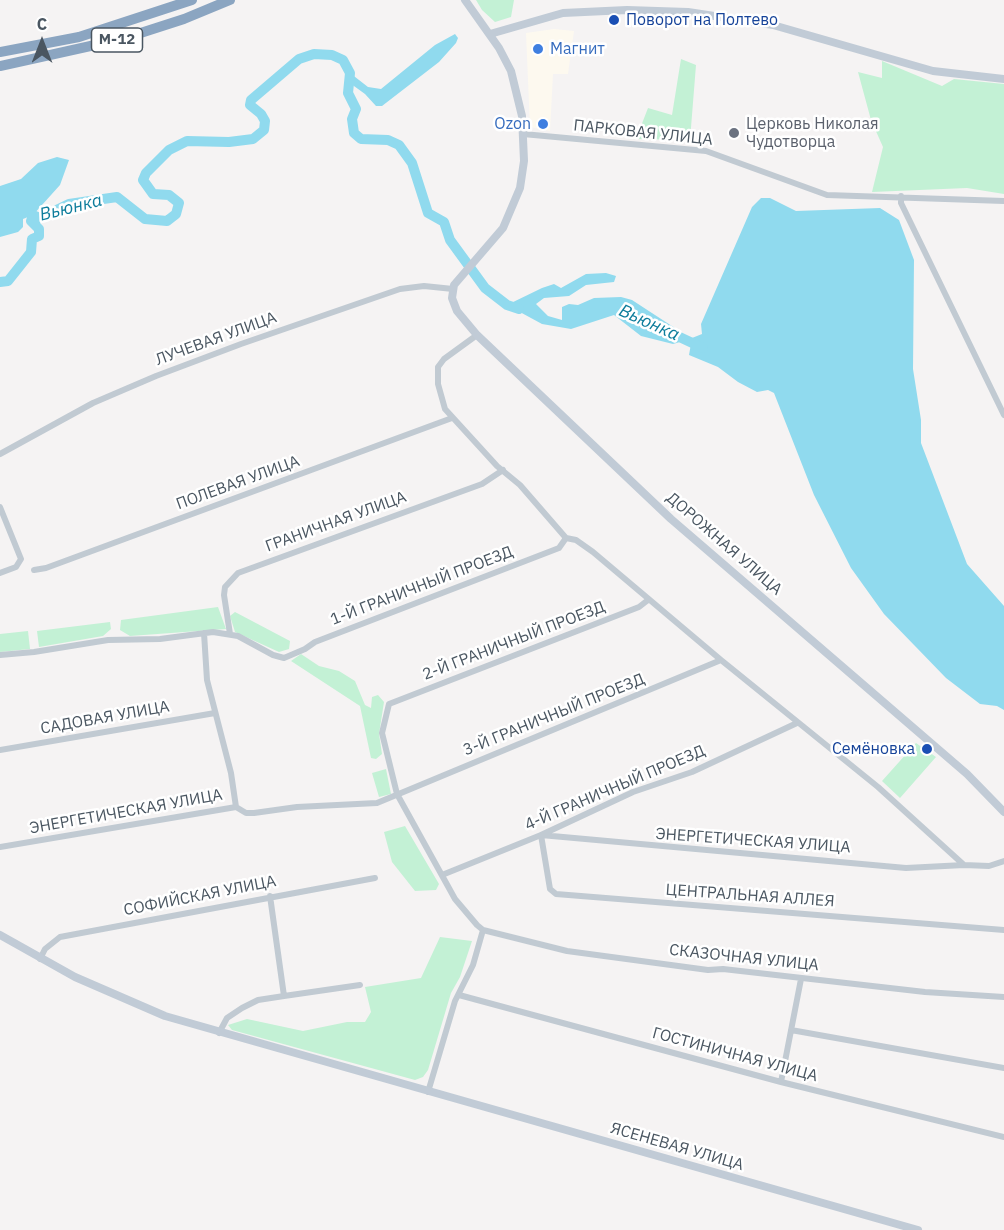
<!DOCTYPE html>
<html>
<head>
<meta charset="utf-8">
<style>
	body { margin:0 }
	#map { position:relative; width:1004px; height:1230px; overflow:hidden; background:#f5f3f3; font-family:"IBM Plex Sans",sans-serif }
	canvas { display:block }
	.north { position:absolute; left:12px; top:12px; width:60px; height:60px; -webkit-text-stroke:4px #fff; paint-order:stroke; rotate:0deg; font-size:16px; font-weight:700; line-height:24px; text-align:center; color:#4a5661 }
	.north::after { content:''; display:block; margin:auto; width:21px; height:27px; background:#4a5661; clip-path:polygon(50% 0,100% 100%,50% 72%,0 100%) }
</style>
</head>
<body>
<div id="map">
<canvas width="1004" height="1230"></canvas>
<div class="north">С</div>
</div>
<script>
const c = document.querySelector('canvas').getContext('2d');
c.lineJoin = 'round';
function paint(path, color) { c.fillStyle = color; c.fill(path, 'evenodd'); }
const toPath = rows => new Path2D(rows.map(r => 'M' + r).join(''));
function strokePath(path, color, width, dash) { c.strokeStyle = color; c.lineWidth = width; c.lineCap = dash ? 'butt' : 'round'; c.setLineDash(dash || []); c.stroke(path); }
function write(font, color, halo, rows, align = 'center') {
  c.font = font + ' "IBM Plex Sans",sans-serif'; c.lineWidth = 5; c.setLineDash([]); c.textBaseline = 'middle'; c.strokeStyle = halo; c.fillStyle = color; for (const [text, x, y, turn = 0] of rows) {
    c.save(); c.translate(x, y); c.rotate((+turn || 0) * Math.PI / 180); c.textAlign = isNaN(turn) ? turn : align; if (halo) c.strokeText(text, 0, 0); c.fillText(text, 0, 0); c.restore();
  }
}
paint(toPath([
	[554,29,574,31,568,74,553,74,550,131,530,127,526,33]
]), '#fdf9ef');
paint(toPath([
	[476,0,514,0,511,17,495,22,482,10],
	[681,59,696,65,690,140,636,139,648,108,672,115],
	[882,61,942,86,954,79,1004,84,1004,194,967,188,872,192,883,147,871,120,858,72,882,78],
	[218,607,226,629,130,636,120,630,121,620],
	[235,612,290,641,289,649,279,652,235,632,230,616],
	[110,622,111,629,103,636,39,647,37,631],
	[28,631,30,649,0,652,0,634],
	[301,654,319,666,339,671,355,681,365,705,371,708,372,697,378,695,384,702,379,734,382,754,376,759,371,758,360,706,291,661],
	[916,743,936,757,900,798,882,781],
	[386,769,391,794,379,797,372,773],
	[405,826,439,884,436,890,415,891,392,862,384,832],
	[440,937,472,941,460,977,451,993,428,1070,423,1077,415,1080,232,1030,228,1025,247,1019,303,1031,347,1022,365,1022,371,1012,365,987,421,978]
]), '#c3f1d5');
paint(toPath([
	[455,34,458,38,456,43,439,62,382,106,376,106,365,94,347,81,350,73,368,87,381,89,435,45],
	[57,157,69,160,60,185,33,215,23,219,23,227,18,232,0,237,0,186,21,179,38,163],
	[761,198,770,198,796,211,880,208,899,220,914,260,913,369,921,420,921,443,967,564,1004,606,1004,710,997,706,980,704,946,678,884,614,851,568,814,495,774,393,768,390,757,392,738,382,718,367,689,355,692,338,702,334,701,324,752,207],
	[606,273,616,276,614,282,586,285,569,296,544,298,536,304,548,316,562,320,562,307,569,304,578,305,594,298,621,297,632,300,678,330,683,335,680,342,673,344,641,336,614,315,571,329,542,324,507,305,542,288,554,284,561,288,586,274]
]), '#90daee');
strokePath(toPath([
	[0,282,8,281,31,252,32,239,39,236,39,229,31,221,33,215,40,218,69,204,117,197,145,219,167,221,176,214,179,203,169,195,153,194,143,180,146,173,169,150,187,141,229,142,253,139,264,130,265,121,261,114,250,105,251,100,299,59,314,54,332,55,343,60,350,73,348,93,356,109,352,119,354,133,361,139,388,140,399,145,412,163,428,213,444,222,450,240,485,288,507,305,519,309],
	[671,333,703,348]
]), '#90daee', 10);
strokePath(toPath([
	[523,134,706,151,827,195,1004,201],
	[901,196,901,203,1004,415],
	[477,335,444,359,438,367,438,384,445,409,497,466,520,485,566,538],
	[0,454,93,403,156,376,241,344,400,289,424,286,453,289],
	[0,507,21,559,16,567,0,573],
	[566,538,576,540,593,552,721,660,878,787,964,865,989,866,1004,861],
	[34,570,46,568,452,418],
	[648,600,639,607,389,704,382,733,397,794,455,899,477,925,483,930,567,951,708,970,723,969,925,992,1004,997],
	[204,633,207,680,231,773,236,807],
	[230,634,224,595,225,587,238,573,482,484,503,470],
	[0,655,34,652,108,640,160,639,213,632,238,636,273,655,284,658,305,649,315,642,559,548,566,538],
	[0,750,215,713],
	[0,847,236,807,246,813,254,813,297,807,377,803,721,660],
	[964,865,906,868,541,835,550,889,556,894,1004,930],
	[442,875,541,835,633,792,692,772,797,723],
	[40,959,45,949,60,937,375,878],
	[459,995,781,1082,1004,1137],
	[284,996,360,985],
	[791,1030,1004,1068],
	[219,1033,227,1018,242,1008,258,1000,284,996,270,896],
	[781,1082,801,979],
	[428,1092,455,1001,473,965,483,930]
]), '#c1cad2', 6);
strokePath(toPath([
	[465,0,499,48,511,71,522,116,524,161,520,188,503,228,454,285,452,298,457,311,477,335,671,519,967,774,1004,812],
	[490,34,563,13,627,10,688,12,773,25,933,71,1004,79],
	[0,935,75,977,165,1016,918,1230]
]), '#c1cbd6', 8);
strokePath(toPath([
	[0,52,79,37,192,0],
	[0,66,122,39,184,19,230,0]
]), '#8ba5c1', 10);
for (const [x, y, r, color] of [
	[614,20,6,"#1a4fb4"],
	[538,49,6,"#3f7fe0"],
	[543,124,6,"#3f7fe0"],
	[734,133,6,"#6b7280"],
	[927,749,6,"#1a4fb4"]
]) { const dot = new Path2D(); dot.arc(x, y, r, 0, 2 * Math.PI); c.fillStyle = color; c.fill(dot); strokePath(dot, '#fff', 2); }
for (const [x, y, w] of [
	[117,40,51]
]) { const box = new Path2D(); box.roundRect(x - w / 2, y - 12, w, 24, 4.5); c.fillStyle = '#fff'; c.fill(box); strokePath(box, '#4a5661', 1.5); }
write('bold 15px', '#4a5661', null, [
	["М-12",117,40]
]);
write('16px', '#164399', '#fff', [
	["Поворот на Полтево",626,20],
	["Семёновка",915,749,"right"]
], 'left');
write('16px', '#366cbe', '#fff', [
	["Магнит",550,49],
	["Ozon",531,124,"right"]
], 'left');
write('16px', '#5b616d', '#fff', [
	["Церковь Николая",746,124],
	["Чудотворца",746,142]
], 'left');
write('16px', '#4a5661', '#fff', [
	["ПАРКОВАЯ УЛИЦА",643,133,6],
	["ЛУЧЕВАЯ УЛИЦА",216,339,-20],
	["ПОЛЕВАЯ УЛИЦА",238,483,-20],
	["ГРАНИЧНАЯ УЛИЦА",336,522,-20],
	["ДОРОЖНАЯ УЛИЦА",724,544,41],
	["1-Й ГРАНИЧНЫЙ ПРОЕЗД",422,586,-21],
	["2-Й ГРАНИЧНЫЙ ПРОЕЗД",514,641,-21],
	["3-Й ГРАНИЧНЫЙ ПРОЕЗД",554,715,-22],
	["САДОВАЯ УЛИЦА",105,718,-10],
	["4-Й ГРАНИЧНЫЙ ПРОЕЗД",615,788,-23],
	["ЭНЕРГЕТИЧЕСКАЯ УЛИЦА",126,812,-10],
	["ЭНЕРГЕТИЧЕСКАЯ УЛИЦА",753,841,4],
	["СОФИЙСКАЯ УЛИЦА",200,896,-11],
	["ЦЕНТРАЛЬНАЯ АЛЛЕЯ",750,896,4],
	["СКАЗОЧНАЯ УЛИЦА",744,958,6],
	["ГОСТИНИЧНАЯ УЛИЦА",735,1055,15],
	["ЯСЕНЕВАЯ УЛИЦА",677,1147,16]
]);
write('italic 18px', '#0c7c9b', '#fff', [
	["Вьюнка",71,208,-14],
	["Вьюнка",649,323,24]
]);
</script>
</body>
</html>
